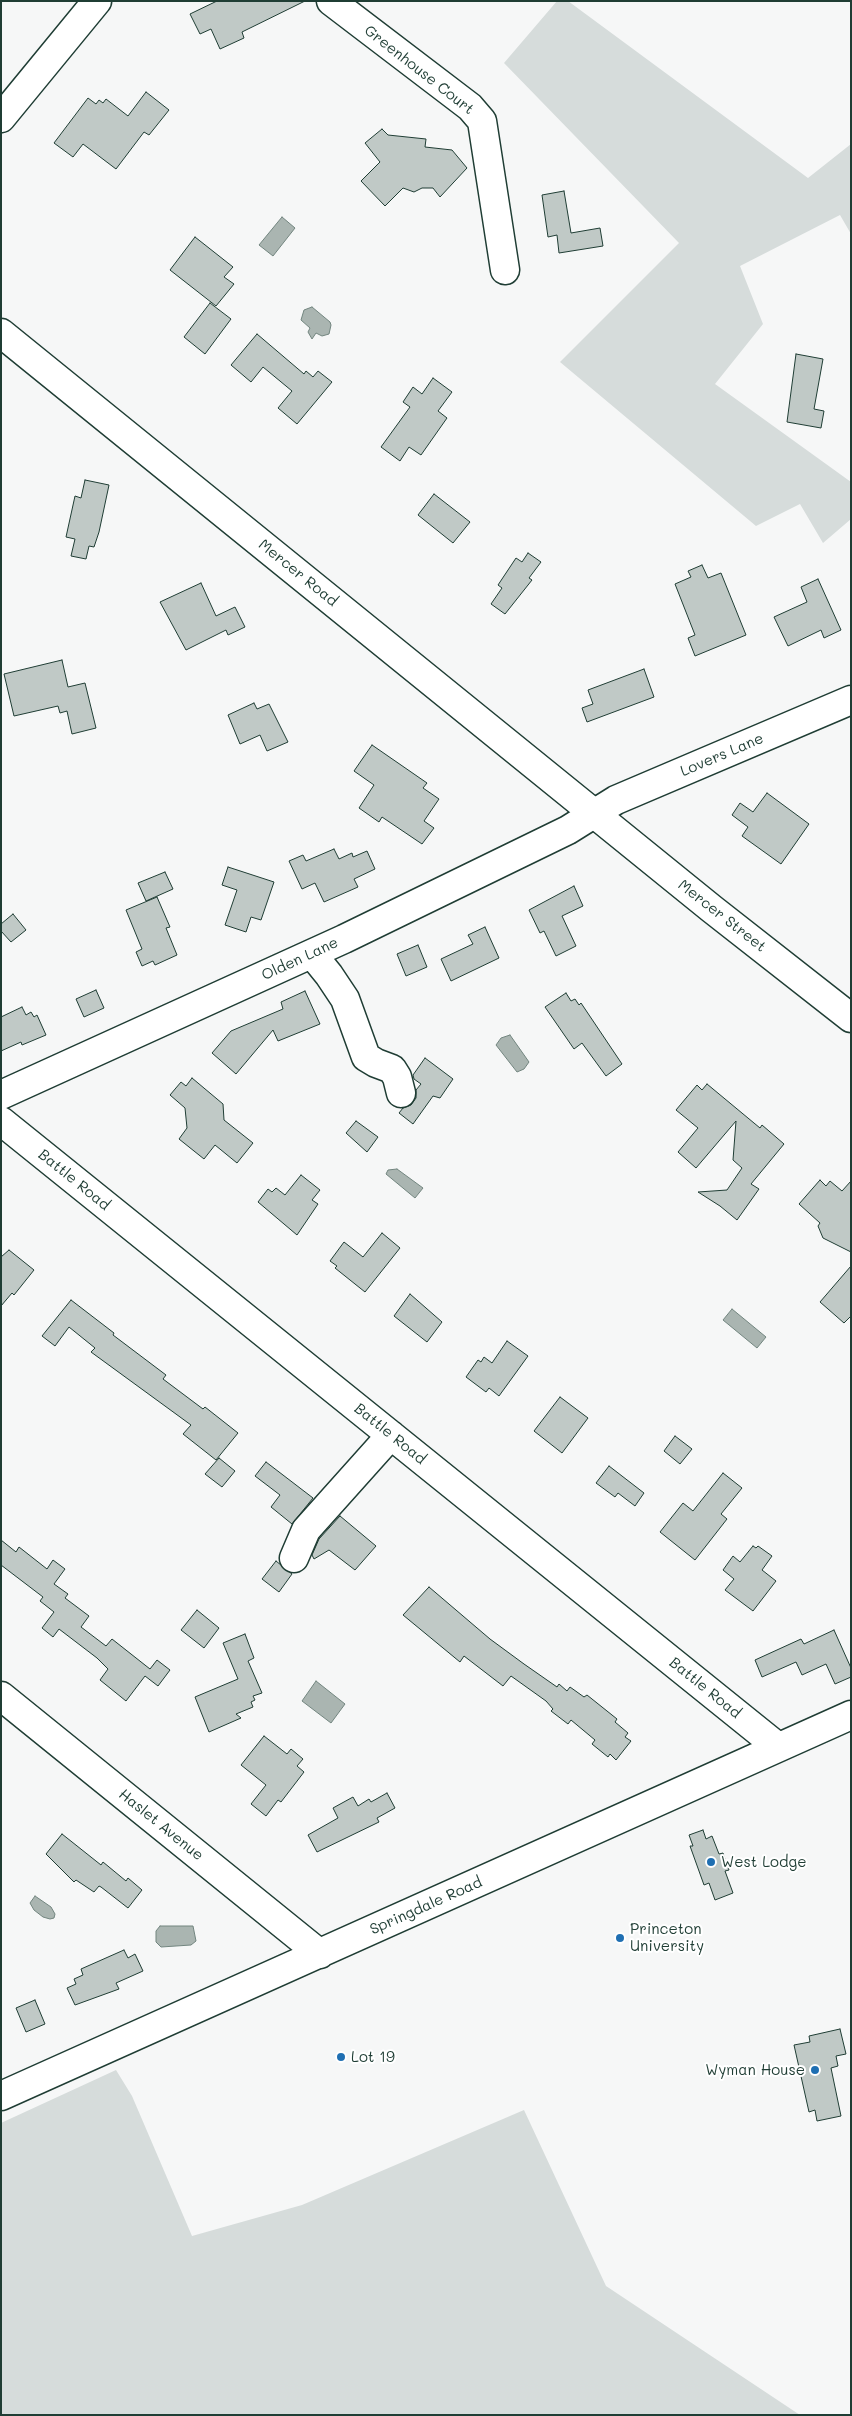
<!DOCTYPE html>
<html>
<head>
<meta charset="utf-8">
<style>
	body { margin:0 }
	#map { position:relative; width:852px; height:2416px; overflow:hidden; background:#f6f7f7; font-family:Mali,sans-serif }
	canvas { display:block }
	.frame { position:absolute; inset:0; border:2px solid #1f3d34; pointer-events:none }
</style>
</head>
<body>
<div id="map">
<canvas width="852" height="2416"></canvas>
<div class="frame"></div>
</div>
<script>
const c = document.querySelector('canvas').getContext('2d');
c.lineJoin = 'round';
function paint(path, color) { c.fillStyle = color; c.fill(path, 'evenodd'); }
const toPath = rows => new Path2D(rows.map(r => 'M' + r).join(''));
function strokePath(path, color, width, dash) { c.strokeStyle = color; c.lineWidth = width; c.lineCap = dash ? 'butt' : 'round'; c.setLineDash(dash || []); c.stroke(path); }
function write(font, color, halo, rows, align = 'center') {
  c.font = font + ' Mali,sans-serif'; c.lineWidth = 4; c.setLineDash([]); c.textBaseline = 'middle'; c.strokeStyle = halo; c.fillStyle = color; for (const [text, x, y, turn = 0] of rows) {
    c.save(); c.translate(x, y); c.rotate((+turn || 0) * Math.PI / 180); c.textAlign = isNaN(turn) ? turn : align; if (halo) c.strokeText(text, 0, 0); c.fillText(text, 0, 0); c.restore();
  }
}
paint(toPath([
	[557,1,568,1,808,178,851,144,851,234,840,215,740,266,763,324,715,384,851,482,851,519,823,543,800,504,756,526,560,362,679,243,504,63],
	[116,2070,132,2096,192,2236,302,2205,524,2110,606,2286,800,2415,1,2415,1,2123]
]), '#d6dcdb');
const water = toPath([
	[282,217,295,228,273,256,259,245,282,217],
	[312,307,330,322,331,325,329,334,322,336,316,333,312,339,308,332,310,328,301,320,304,310,312,307],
	[510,1035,529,1062,524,1069,517,1072,496,1045,501,1038,510,1035],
	[397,1169,423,1188,415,1198,386,1174,388,1170,397,1169],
	[732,1309,766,1337,757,1348,723,1320,732,1309],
	[316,1681,345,1704,331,1723,302,1701,316,1681],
	[35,1896,51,1907,55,1914,54,1918,50,1919,43,1917,34,1910,30,1903,35,1896],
	[160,1926,193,1926,196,1941,191,1945,161,1947,156,1942,156,1931,160,1926]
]);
paint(water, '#aab5b1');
strokePath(water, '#72857f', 1);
const building = toPath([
	[217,1,305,1,242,32,244,38,220,49,211,29,200,34,190,14,217,1],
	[146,92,169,110,149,135,144,132,116,169,83,144,73,157,54,143,88,98,96,104,99,100,103,103,106,99,128,116,146,92],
	[382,129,388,135,426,139,425,147,452,150,467,168,440,197,433,188,422,188,414,192,403,188,385,206,361,181,380,162,365,143,382,129],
	[564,191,571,233,600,228,603,246,559,253,557,235,548,237,542,195,564,191],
	[195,237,233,267,224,277,234,284,216,306,170,270,195,237],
	[210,303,231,319,205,354,184,337,210,303],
	[257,334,304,374,306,371,313,377,318,371,332,382,297,424,278,408,292,391,263,367,251,382,231,365,257,334],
	[796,354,823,359,814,409,824,411,821,428,787,422,796,354],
	[433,378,452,392,438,411,447,418,421,455,409,447,400,461,381,447,410,407,403,402,413,387,422,394,433,378],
	[85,480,109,485,99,532,94,547,89,546,86,559,71,556,75,539,66,537,75,496,81,498,85,480],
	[434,494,470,522,453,543,418,515,434,494],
	[528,553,541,562,529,578,532,580,505,614,491,604,502,588,498,585,516,558,522,562,528,553],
	[702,565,708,578,721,573,746,635,695,656,688,638,695,635,675,584,691,577,688,571,702,565],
	[818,579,841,630,824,638,821,630,788,646,774,617,807,602,801,587,818,579],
	[201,583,216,616,235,607,245,627,228,635,226,630,186,650,160,602,201,583],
	[62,660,68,687,85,683,96,728,72,734,67,711,60,713,58,706,14,716,4,674,62,660],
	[644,669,654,697,587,722,582,708,593,704,588,690,644,669],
	[254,703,257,709,269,704,288,742,267,751,260,735,240,744,228,715,254,703],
	[372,745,427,783,423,788,439,799,424,821,434,828,422,844,382,817,379,822,359,808,374,785,354,771,372,745],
	[767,793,809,824,781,864,742,836,748,827,732,815,740,803,753,812,767,793],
	[334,849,339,859,352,853,353,857,367,851,375,869,354,879,358,887,324,902,315,883,302,889,289,861,303,855,306,861,334,849],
	[228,867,274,882,261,920,251,917,246,932,225,925,237,890,222,885,228,867],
	[165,872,173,889,146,901,138,883,165,872],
	[574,886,583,906,562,916,576,946,556,956,544,931,540,933,529,910,574,886],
	[157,897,170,927,166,928,177,955,155,965,153,961,142,966,136,952,142,949,126,910,157,897],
	[13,914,26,930,11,942,1,931,1,924,13,914],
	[485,927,499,958,451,981,441,959,473,944,468,935,485,927],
	[418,945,427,967,406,976,397,954,418,945],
	[96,990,104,1008,84,1017,76,999,96,990],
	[305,991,320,1024,278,1041,273,1030,236,1074,212,1053,231,1031,283,1009,281,1002,305,991],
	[566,993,571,1001,575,999,579,1005,581,1003,622,1064,606,1076,582,1043,574,1049,545,1007,566,993],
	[22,1007,26,1015,31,1012,34,1017,37,1015,46,1035,22,1045,21,1042,1,1051,1,1017,22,1007],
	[425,1058,453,1079,440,1098,433,1096,413,1124,399,1113,403,1108,411,1105,416,1098,416,1090,421,1084,414,1079,413,1075,425,1058],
	[192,1078,223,1104,224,1120,253,1143,237,1163,215,1145,204,1159,179,1139,187,1128,185,1108,170,1095,181,1082,186,1086,192,1078],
	[707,1084,760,1128,762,1125,784,1144,751,1184,759,1189,737,1220,720,1206,698,1192,727,1190,742,1168,733,1160,736,1121,696,1168,678,1152,698,1128,676,1110,697,1085,702,1090,707,1084],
	[356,1121,378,1137,367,1152,346,1133,356,1121],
	[301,1175,320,1190,312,1200,318,1204,297,1235,258,1202,268,1189,272,1192,276,1188,285,1195,301,1175],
	[820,1180,826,1186,830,1181,842,1191,851,1181,851,1252,823,1238,818,1226,820,1223,799,1204,820,1180],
	[382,1233,400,1248,365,1292,335,1268,337,1266,330,1261,344,1242,363,1257,382,1233],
	[9,1250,34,1270,14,1295,12,1293,1,1306,1,1257,9,1250],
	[851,1266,851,1316,844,1323,820,1302,851,1266],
	[410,1294,442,1322,427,1342,394,1316,410,1294],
	[71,1300,114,1333,113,1335,166,1375,163,1379,203,1409,205,1407,238,1433,216,1460,183,1434,191,1425,91,1352,95,1348,69,1327,55,1346,42,1336,71,1300],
	[507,1341,528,1356,499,1396,489,1388,486,1392,466,1377,478,1360,481,1362,484,1357,492,1363,507,1341],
	[560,1397,588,1418,562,1453,534,1431,560,1397],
	[675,1436,692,1449,680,1464,664,1451,675,1436],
	[219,1458,235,1471,222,1487,205,1474,219,1458],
	[266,1462,313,1498,292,1524,271,1507,280,1495,255,1476,266,1462],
	[609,1466,644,1493,635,1506,618,1493,615,1497,596,1483,609,1466],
	[723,1473,742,1488,721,1514,727,1519,695,1560,660,1532,683,1503,693,1511,723,1473],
	[340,1516,376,1546,355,1570,329,1550,314,1559,312,1555,319,1539,340,1516],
	[1,1540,16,1552,19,1547,47,1569,53,1560,65,1569,54,1584,68,1594,65,1598,89,1616,81,1627,106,1646,112,1639,150,1669,157,1660,170,1670,158,1686,145,1676,126,1701,100,1680,108,1669,97,1658,59,1629,53,1637,42,1628,54,1612,40,1601,43,1597,1,1565,1,1540],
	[753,1546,756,1548,758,1546,772,1556,762,1570,776,1581,753,1611,725,1590,734,1579,723,1570,733,1556,740,1562,753,1546],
	[276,1561,292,1574,279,1592,262,1579,276,1561],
	[429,1587,490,1639,524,1664,557,1687,559,1684,567,1691,570,1687,584,1697,587,1695,617,1719,615,1722,628,1733,625,1737,631,1741,616,1760,610,1754,608,1757,592,1744,595,1740,571,1720,568,1724,551,1711,553,1709,546,1701,511,1676,503,1686,464,1656,460,1662,403,1615,429,1587],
	[197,1610,219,1628,204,1648,181,1630,197,1610],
	[834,1630,851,1668,851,1677,835,1684,826,1664,802,1675,796,1662,762,1677,755,1660,801,1639,804,1644,834,1630],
	[245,1634,254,1658,248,1661,262,1693,253,1696,255,1700,251,1702,253,1707,236,1714,241,1718,209,1732,195,1697,238,1679,223,1643,245,1634],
	[264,1736,287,1754,291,1749,303,1759,297,1766,304,1772,281,1802,278,1800,266,1816,251,1804,266,1785,241,1765,264,1736],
	[387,1793,395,1808,377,1818,379,1822,317,1852,308,1835,338,1818,333,1808,353,1797,358,1806,369,1799,371,1802,387,1793],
	[703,1830,706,1839,712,1836,719,1854,723,1853,729,1870,725,1871,733,1893,715,1900,709,1883,704,1885,690,1846,693,1846,689,1835,703,1830],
	[62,1834,101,1865,103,1862,126,1881,128,1878,142,1890,128,1908,101,1887,99,1886,94,1892,76,1880,74,1882,46,1854,62,1834],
	[124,1950,128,1958,135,1954,143,1971,116,1983,119,1989,75,2005,67,1988,76,1984,74,1979,83,1975,81,1969,124,1950],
	[35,2000,45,2024,26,2032,16,2008,35,2000],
	[840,2029,846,2054,836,2056,838,2066,831,2068,841,2116,817,2121,815,2110,809,2112,794,2045,810,2042,809,2036,840,2029]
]);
paint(building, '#c0c9c6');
strokePath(building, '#1f3d34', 1);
const minor = toPath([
	[331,1,470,107,482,121,505,270],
	[1,118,97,1],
	[312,954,329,975,345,999,366,1057,376,1063,392,1069,397,1077,401,1093],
	[1,1095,344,939,568,830,616,800,851,700],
	[1,1121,778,1747],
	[294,1558,306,1530,391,1435],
	[1,1696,320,1954],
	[1,2096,851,1715]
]);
const major = toPath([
	[1,333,712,909,851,1018]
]);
strokePath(minor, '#1f3d34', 31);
strokePath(major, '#1f3d34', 31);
strokePath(minor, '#fff', 28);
strokePath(major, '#fff', 28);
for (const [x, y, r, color] of [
	[711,1862,5,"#1f6fb2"],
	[620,1938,5,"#1f6fb2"],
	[341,2057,5,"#1f6fb2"],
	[815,2070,5,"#1f6fb2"]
]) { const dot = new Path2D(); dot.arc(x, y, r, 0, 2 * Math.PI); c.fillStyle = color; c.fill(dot); strokePath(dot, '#fff', 2); }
write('15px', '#1f3d34', '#fff', [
	["Greenhouse Court",419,70,38],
	["Mercer Road",298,573,39],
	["Lovers Lane",722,755,-23],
	["Mercer Street",722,916,38],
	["Olden Lane",300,959,-25],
	["Battle Road",74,1180,39],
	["Battle Road",390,1434,39],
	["Battle Road",705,1688,39],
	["Haslet Avenue",161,1825,39],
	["Springdale Road",426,1906,-24]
]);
write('15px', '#1f3d34', '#fff', [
	["West Lodge",721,1862],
	["Princeton",630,1929],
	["University",630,1946],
	["Lot 19",351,2057],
	["Wyman House",805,2070,"right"]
], 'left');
</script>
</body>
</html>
